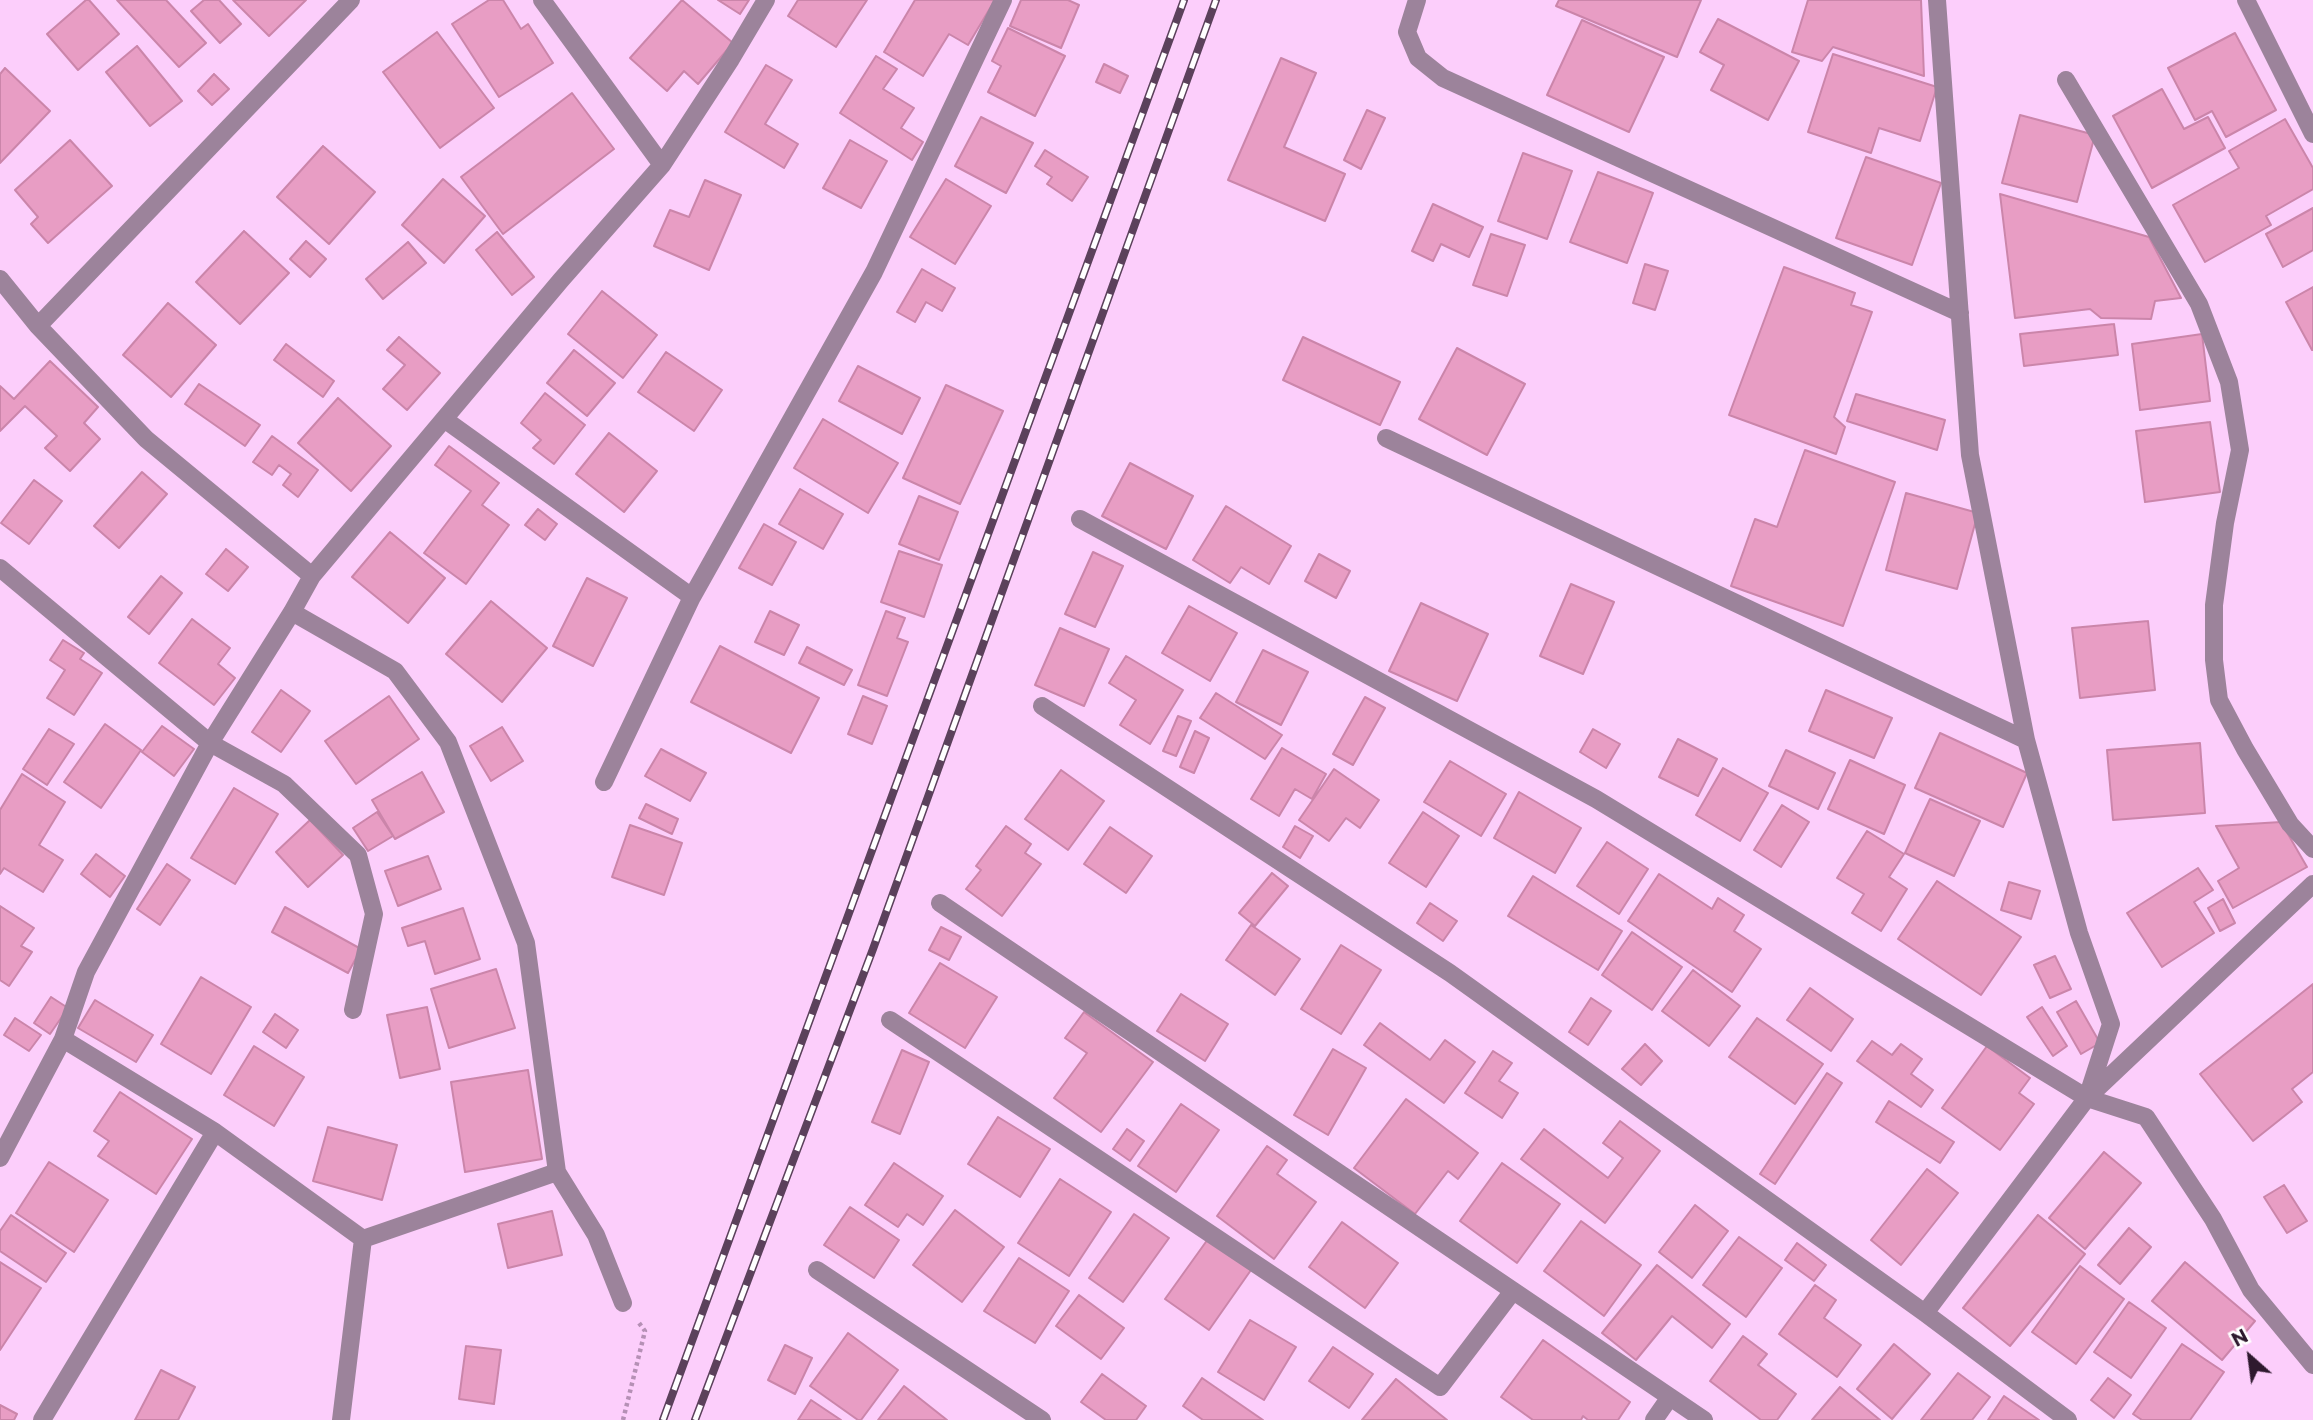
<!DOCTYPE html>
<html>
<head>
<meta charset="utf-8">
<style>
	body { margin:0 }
	#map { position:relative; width:2313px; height:1420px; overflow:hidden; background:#fccefb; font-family:Montserrat,sans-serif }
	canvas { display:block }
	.north { position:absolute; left:2215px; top:1322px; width:70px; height:70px; -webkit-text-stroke:5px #fff; paint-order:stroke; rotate:332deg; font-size:19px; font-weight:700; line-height:28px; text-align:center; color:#2e192e }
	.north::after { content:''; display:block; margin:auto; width:24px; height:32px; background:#2e192e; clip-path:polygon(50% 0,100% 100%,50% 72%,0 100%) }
</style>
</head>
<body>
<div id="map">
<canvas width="2313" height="1420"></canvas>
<div class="north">N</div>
</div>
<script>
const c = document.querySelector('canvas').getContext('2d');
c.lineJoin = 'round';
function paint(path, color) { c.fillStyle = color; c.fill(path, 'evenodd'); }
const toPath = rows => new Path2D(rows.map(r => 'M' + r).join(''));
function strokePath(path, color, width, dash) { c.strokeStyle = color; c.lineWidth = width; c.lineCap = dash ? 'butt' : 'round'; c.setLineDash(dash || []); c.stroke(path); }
const building = toPath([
	[86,0,89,0,119,34,78,70,47,34,86,0],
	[117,0,166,0,206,43,179,67,117,0],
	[204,0,219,0,241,24,220,43,191,11,204,0],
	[233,0,306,0,269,36,233,0],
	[489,0,503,0,521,29,528,24,553,63,499,97,452,24,489,0],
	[682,0,733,43,698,84,684,71,667,91,630,58,682,0],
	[718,0,749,0,740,14,718,0],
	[798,0,867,0,836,47,788,16,798,0],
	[915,0,995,0,968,45,949,34,923,76,884,52,915,0],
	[1021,0,1068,0,1079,5,1061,48,1010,26,1021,0],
	[1559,0,1701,0,1677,57,1556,6,1559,0],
	[1808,0,1921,0,1924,76,1833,47,1822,61,1792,52,1808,0],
	[1718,19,1799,61,1768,120,1711,90,1724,65,1700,52,1718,19],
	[1582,20,1664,57,1629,132,1547,95,1582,20],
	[1008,28,1065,56,1035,116,988,92,1001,66,992,61,1008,28],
	[437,32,494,108,440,148,383,72,437,32],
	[2235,33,2276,110,2226,137,2212,111,2195,120,2168,68,2235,33],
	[137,46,182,101,150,126,106,72,137,46],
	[1833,54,1937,87,1920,141,1879,128,1871,153,1808,132,1833,54],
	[876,56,897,69,883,89,914,108,901,128,923,142,912,160,840,113,876,56],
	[1281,58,1316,73,1284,147,1345,174,1325,221,1228,180,1281,58],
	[1104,64,1128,76,1120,93,1096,82,1104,64],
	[766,65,792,80,765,124,798,144,784,168,725,132,766,65],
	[5,68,50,111,0,163,0,74,5,68],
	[214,74,229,89,212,105,198,91,214,74],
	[2162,89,2184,129,2208,117,2225,148,2152,188,2113,116,2162,89],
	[572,93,614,149,503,234,461,177,572,93],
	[1367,110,1385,118,1361,169,1344,160,1367,110],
	[2020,115,2095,135,2077,202,2002,183,2020,115],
	[981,117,1033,143,1006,193,955,166,981,117],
	[2285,119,2313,168,2313,189,2266,216,2271,225,2205,262,2173,205,2239,168,2229,151,2285,119],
	[70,140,112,186,48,243,31,224,38,217,15,190,70,140],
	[850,140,887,161,861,208,823,188,850,140],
	[323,146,375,192,329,244,277,197,323,146],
	[1045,150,1088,177,1072,201,1047,184,1052,177,1035,166,1045,150],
	[1523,153,1572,171,1547,239,1498,221,1523,153],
	[1866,157,1941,183,1912,265,1836,238,1866,157],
	[1598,172,1653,193,1627,263,1570,242,1598,172],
	[443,179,485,216,444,263,402,225,443,179],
	[946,179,991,206,955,264,910,237,946,179],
	[705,180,741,195,709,270,654,246,670,210,689,217,705,180],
	[2000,194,2149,237,2181,298,2155,301,2151,319,2101,318,2090,309,2015,318,2000,194],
	[1433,204,1483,227,1469,257,1441,244,1433,261,1412,251,1433,204],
	[2313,208,2313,250,2283,267,2266,234,2313,208],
	[244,231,289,273,240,324,196,282,244,231],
	[497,232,534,277,512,295,476,250,497,232],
	[1491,234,1525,245,1507,296,1473,285,1491,234],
	[306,241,326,259,310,277,290,259,306,241],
	[408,242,426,263,383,299,366,279,408,242],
	[1645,264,1668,271,1655,310,1633,303,1645,264],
	[1784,267,1855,293,1851,305,1872,312,1834,417,1845,427,1836,454,1729,415,1784,267],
	[922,269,955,288,942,311,926,302,915,322,897,312,922,269],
	[2313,287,2313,350,2312,350,2286,302,2313,287],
	[602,291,657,335,623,378,568,334,602,291],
	[168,303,216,345,171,397,123,355,168,303],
	[2114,324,2118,355,2024,366,2020,334,2114,324],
	[2202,334,2210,401,2140,410,2132,344,2202,334],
	[399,337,440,373,407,410,383,389,405,365,387,350,399,337],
	[1303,337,1400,382,1380,425,1283,380,1303,337],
	[286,344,334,381,323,397,274,360,286,344],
	[1457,348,1525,384,1487,455,1419,419,1457,348],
	[574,350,615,383,587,416,547,383,574,350],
	[666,352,722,390,694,431,638,392,666,352],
	[50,361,98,407,84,423,100,439,70,471,45,448,57,436,25,406,0,431,0,386,14,399,50,361],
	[858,366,920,398,902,434,839,401,858,366],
	[199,384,260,425,245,446,185,404,199,384],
	[946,385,1003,411,960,504,903,478,946,385],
	[545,393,585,425,554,464,533,448,541,440,521,423,545,393],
	[1856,394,1945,420,1937,450,1847,421,1856,394],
	[338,398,391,446,351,491,298,443,338,398],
	[823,419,898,463,868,513,794,468,823,419],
	[2210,422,2220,492,2145,502,2136,431,2210,422],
	[609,433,657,471,624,512,576,474,609,433],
	[272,436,318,470,298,497,283,485,291,474,279,465,272,475,253,462,272,436],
	[449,446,499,483,482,505,509,525,466,584,424,553,471,491,435,465,449,446],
	[1805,450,1895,482,1843,626,1731,586,1755,519,1777,527,1805,450],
	[1130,463,1193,496,1166,549,1102,516,1130,463],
	[142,472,167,494,119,548,94,526,142,472],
	[34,480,62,501,29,544,1,523,34,480],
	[800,489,843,514,823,549,779,524,800,489],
	[1906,493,1978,513,1957,589,1886,570,1906,493],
	[919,496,958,512,939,560,899,544,919,496],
	[1226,506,1291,546,1269,584,1241,567,1230,583,1193,560,1226,506],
	[538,509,557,524,545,540,525,525,538,509],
	[764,524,796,542,772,585,739,568,764,524],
	[390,532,445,578,408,623,352,577,390,532],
	[226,549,248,567,228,591,206,574,226,549],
	[899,551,942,565,924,617,881,602,899,551],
	[1093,552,1123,566,1095,627,1065,614,1093,552],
	[1319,554,1350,571,1336,598,1305,581,1319,554],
	[161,576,182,593,149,634,128,617,161,576],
	[587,578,627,598,593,666,553,646,587,578],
	[1571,584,1614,602,1583,674,1540,656,1571,584],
	[491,601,547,648,502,702,446,654,491,601],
	[1421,603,1488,634,1457,701,1389,671,1421,603],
	[1189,606,1237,633,1210,681,1162,653,1189,606],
	[770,611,799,625,784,655,755,642,770,611],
	[886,611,905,618,897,638,908,642,887,696,858,685,886,611],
	[192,619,230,648,218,664,235,678,214,705,159,663,192,619],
	[2148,621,2155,690,2080,698,2072,628,2148,621],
	[1060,628,1109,649,1084,706,1035,685,1060,628],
	[63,640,84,653,80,659,102,673,74,715,47,698,65,670,50,660,63,640],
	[720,646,819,698,791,753,691,702,720,646],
	[807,647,852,670,844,685,799,663,807,647],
	[1263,650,1308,672,1281,725,1236,702,1263,650],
	[1126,656,1183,690,1150,744,1120,725,1136,700,1109,683,1126,656],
	[281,690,310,711,281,752,252,732,281,690],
	[1826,690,1892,718,1874,758,1809,731,1826,690],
	[1216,693,1282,735,1265,759,1200,718,1216,693],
	[389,696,419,739,356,784,325,741,389,696],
	[863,696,887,706,872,744,848,734,863,696],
	[1365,697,1385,708,1353,765,1333,754,1365,697],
	[1178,716,1191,721,1176,756,1163,751,1178,716],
	[105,724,141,750,101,808,64,782,105,724],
	[162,726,194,749,174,776,142,752,162,726],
	[502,727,523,761,491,781,470,746,502,727],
	[49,729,74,744,47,785,23,769,49,729],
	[1593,729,1620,744,1606,768,1580,752,1593,729],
	[1195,731,1209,738,1194,773,1180,767,1195,731],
	[1940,733,2027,773,2003,827,1915,788,1940,733],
	[1678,739,1717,759,1698,796,1659,777,1678,739],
	[2200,743,2205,813,2113,820,2107,750,2200,743],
	[1282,748,1326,774,1312,799,1295,789,1279,816,1251,799,1282,748],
	[661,749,706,773,690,801,645,776,661,749],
	[1786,750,1835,773,1818,809,1769,786,1786,750],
	[1850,760,1905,785,1884,834,1828,809,1850,760],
	[1450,761,1506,794,1481,836,1424,802,1450,761],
	[1723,768,1768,793,1740,841,1696,815,1723,768],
	[1334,769,1379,800,1360,828,1346,818,1329,841,1299,820,1334,769],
	[1061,770,1104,801,1068,850,1025,819,1061,770],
	[422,772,444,812,395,839,372,800,422,772],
	[22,774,65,802,39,845,63,860,43,892,4,868,0,874,0,810,22,774],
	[234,788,278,814,235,884,191,858,234,788],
	[1519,792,1581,828,1555,873,1494,838,1519,792],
	[1930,799,1980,821,1954,876,1905,853,1930,799],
	[646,804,678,819,672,834,639,818,646,804],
	[1782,805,1809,822,1781,867,1754,850,1782,805],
	[377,812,393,836,368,851,353,828,377,812],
	[1423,812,1459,836,1426,887,1389,863,1423,812],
	[310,820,343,855,308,887,276,852,310,820],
	[2281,822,2307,867,2233,908,2218,881,2239,868,2216,826,2281,822],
	[630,825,682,843,664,895,612,877,630,825],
	[1006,826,1031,844,1025,853,1041,864,1002,916,966,889,981,870,976,866,1006,826],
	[1295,826,1313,836,1300,858,1283,847,1295,826],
	[1110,827,1152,856,1126,893,1084,864,1110,827],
	[1867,831,1904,854,1889,877,1907,889,1881,931,1852,913,1864,894,1837,878,1867,831],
	[1607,842,1648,869,1619,914,1577,886,1607,842],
	[96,854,125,876,110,897,81,874,96,854],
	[428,856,441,889,398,906,385,871,428,856],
	[167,864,190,880,160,925,137,909,167,864],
	[2198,868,2213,890,2194,902,2214,933,2162,967,2127,913,2198,868],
	[1272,873,1288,886,1255,926,1239,913,1272,873],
	[1659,874,1712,909,1718,898,1744,915,1734,931,1761,949,1732,992,1628,921,1659,874],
	[1533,876,1622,931,1598,970,1508,916,1533,876],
	[1937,881,2021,937,1981,995,1898,939,1937,881],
	[2009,882,2040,891,2031,919,2001,910,2009,882],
	[2223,899,2235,923,2220,931,2208,908,2223,899],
	[1430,903,1457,921,1443,941,1417,923,1430,903],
	[0,906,34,928,21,946,32,952,9,986,0,980,0,906],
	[285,907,361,949,348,973,272,932,285,907],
	[463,908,480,959,435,974,425,941,408,946,402,928,463,908],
	[1251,925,1300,959,1275,995,1226,960,1251,925],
	[941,927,961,937,949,960,929,950,941,927],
	[1632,932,1682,967,1652,1010,1602,975,1632,932],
	[1341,945,1381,970,1341,1034,1301,1009,1341,945],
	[2055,956,2071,989,2050,998,2034,965,2055,956],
	[940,963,997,997,965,1048,909,1013,940,963],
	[496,969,515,1028,449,1048,431,989,496,969],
	[1693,970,1740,1006,1709,1046,1662,1011,1693,970],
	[201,977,251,1007,211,1074,161,1044,201,977],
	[2313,984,2313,1072,2292,1089,2302,1102,2253,1141,2200,1074,2313,984],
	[1810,988,1853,1019,1831,1051,1787,1020,1810,988],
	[1181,994,1228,1024,1205,1061,1157,1031,1181,994],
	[51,997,68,1008,50,1034,34,1023,51,997],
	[1591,998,1611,1011,1588,1045,1569,1032,1591,998],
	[95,1000,153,1035,136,1062,78,1028,95,1000],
	[2076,1001,2100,1043,2081,1054,2057,1012,2076,1001],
	[427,1007,440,1069,400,1078,387,1015,427,1007],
	[2042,1007,2067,1046,2053,1056,2027,1017,2042,1007],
	[1084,1012,1153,1062,1101,1132,1054,1098,1087,1053,1065,1038,1084,1012],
	[275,1014,298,1030,286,1048,263,1032,275,1014],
	[15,1018,41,1035,29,1051,4,1035,15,1018],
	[1757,1018,1823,1064,1795,1104,1729,1057,1757,1018],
	[1380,1023,1430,1060,1445,1040,1475,1062,1444,1103,1364,1045,1380,1023],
	[1872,1041,1892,1055,1901,1044,1922,1059,1911,1074,1933,1090,1921,1107,1857,1061,1872,1041],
	[1645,1044,1662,1061,1641,1085,1622,1069,1645,1044],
	[254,1046,304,1077,274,1126,224,1095,254,1046],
	[1987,1046,2030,1078,2019,1093,2034,1104,2000,1150,1942,1108,1987,1046],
	[1333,1049,1366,1068,1328,1135,1294,1115,1333,1049],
	[902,1050,929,1062,900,1134,872,1122,902,1050],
	[1493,1051,1512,1063,1499,1081,1518,1093,1502,1118,1465,1093,1493,1051],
	[528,1070,542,1159,465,1172,451,1082,528,1070],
	[1827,1073,1842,1083,1775,1184,1760,1174,1827,1073],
	[120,1092,192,1139,156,1194,98,1156,109,1141,94,1131,120,1092],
	[1406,1099,1478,1153,1458,1179,1448,1171,1415,1214,1354,1168,1406,1099],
	[1889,1101,1954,1142,1940,1163,1876,1122,1889,1101],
	[1181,1104,1219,1130,1176,1192,1138,1166,1181,1104],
	[998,1117,1050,1149,1020,1197,968,1164,998,1117],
	[1620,1121,1660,1151,1605,1223,1521,1159,1544,1129,1608,1178,1623,1158,1603,1143,1620,1121],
	[328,1127,397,1145,382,1200,313,1181,328,1127],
	[1127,1129,1144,1141,1130,1161,1113,1149,1127,1129],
	[1267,1146,1287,1160,1277,1174,1316,1202,1274,1259,1217,1216,1267,1146],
	[2104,1152,2141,1183,2085,1249,2049,1218,2104,1152],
	[49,1162,108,1200,74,1252,16,1213,49,1162],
	[894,1163,943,1196,923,1225,907,1214,898,1227,865,1205,894,1163],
	[1502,1163,1560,1204,1517,1263,1460,1221,1502,1163],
	[1927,1169,1958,1193,1901,1265,1871,1240,1927,1169],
	[1060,1179,1111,1212,1069,1276,1018,1243,1060,1179],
	[2284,1185,2307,1221,2287,1233,2264,1197,2284,1185],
	[1695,1205,1728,1231,1692,1278,1659,1252,1695,1205],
	[850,1207,899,1240,874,1278,824,1245,850,1207],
	[955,1210,1004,1247,962,1302,913,1265,955,1210],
	[552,1211,562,1255,508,1268,498,1224,552,1211],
	[1134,1214,1169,1238,1123,1302,1089,1278,1134,1214],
	[11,1215,66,1253,46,1282,0,1251,0,1231,11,1215],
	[2038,1215,2085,1254,2010,1346,1963,1308,2038,1215],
	[1581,1221,1641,1265,1604,1316,1544,1271,1581,1221],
	[1342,1222,1398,1263,1365,1308,1309,1267,1342,1222],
	[2129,1228,2151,1247,2120,1284,2098,1265,2129,1228],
	[1739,1237,1782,1268,1746,1317,1703,1285,1739,1237],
	[1208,1239,1251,1270,1209,1330,1165,1299,1208,1239],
	[1797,1243,1826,1265,1814,1281,1785,1260,1797,1243],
	[1019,1258,1069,1291,1035,1343,984,1311,1019,1258],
	[0,1262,41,1288,0,1350,0,1262],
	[2185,1262,2255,1321,2222,1360,2152,1301,2185,1262],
	[1657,1265,1730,1324,1712,1348,1672,1316,1636,1360,1602,1333,1657,1265],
	[2080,1266,2124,1299,2076,1364,2032,1332,2080,1266],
	[1815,1285,1836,1300,1824,1318,1861,1345,1837,1377,1779,1334,1815,1285],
	[1079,1295,1124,1328,1101,1359,1056,1326,1079,1295],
	[2129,1302,2166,1328,2131,1378,2094,1352,2129,1302],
	[1250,1320,1296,1347,1264,1400,1218,1372,1250,1320],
	[848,1333,898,1370,861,1420,858,1420,810,1386,848,1333],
	[1743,1336,1767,1354,1758,1365,1796,1394,1777,1420,1761,1420,1710,1381,1743,1336],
	[1543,1340,1630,1402,1618,1420,1588,1420,1583,1416,1581,1420,1533,1420,1501,1397,1543,1340],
	[1894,1344,1930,1374,1892,1419,1857,1389,1894,1344],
	[2182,1344,2224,1372,2190,1420,2142,1420,2133,1414,2182,1344],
	[785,1345,812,1358,795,1394,768,1380,785,1345],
	[466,1346,501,1350,494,1404,459,1399,466,1346],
	[1333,1347,1373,1374,1349,1408,1309,1381,1333,1347],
	[161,1370,195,1387,178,1420,135,1420,161,1370],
	[1958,1373,1990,1397,1972,1420,1921,1420,1958,1373],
	[1102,1374,1146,1406,1136,1420,1106,1420,1081,1402,1102,1374],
	[1202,1378,1263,1420,1203,1420,1183,1406,1202,1378],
	[2108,1378,2131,1395,2114,1418,2091,1400,2108,1378],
	[1396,1379,1447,1420,1362,1420,1396,1379],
	[904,1386,947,1420,878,1420,904,1386],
	[1840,1387,1880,1420,1812,1420,1840,1387],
	[2004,1396,2039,1420,1988,1420,2004,1396],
	[811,1400,841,1420,798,1420,811,1400],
	[0,1405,17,1414,14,1420,0,1420,0,1405]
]);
paint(building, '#e89dc4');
strokePath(building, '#cb85aa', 2);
strokePath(toPath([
	[623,1420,645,1331,639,1323]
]), '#b590b5', 4.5, [3.5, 3.5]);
strokePath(toPath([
	[542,0,662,165],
	[1417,0,1407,32,1418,58,1443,78,1960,313],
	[1937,0,1970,455,2026,740,2079,933,2111,1024,2087,1098,2146,1117,2213,1219,2251,1290,2313,1365],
	[2246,0,2313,134],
	[2066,80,2199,304,2229,382,2240,450,2225,523,2214,605,2214,660,2219,700,2245,749,2290,824,2313,849],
	[0,279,38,326,146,439,312,576],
	[38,326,351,0],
	[444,419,692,597],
	[1386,438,2026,740],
	[1080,519,1596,799,2087,1098],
	[0,568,210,743,284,784,358,855,374,914,353,1010],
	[292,612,395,671,448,742,526,943,557,1172],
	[1042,706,1450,973,1925,1313,2068,1420],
	[604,782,692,597,874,272,1003,0],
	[940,903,1704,1420],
	[890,1020,1440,1387,1513,1291],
	[63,1039,215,1132,363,1239,557,1172,596,1235,623,1303],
	[0,1158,63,1039,86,972,210,743,292,612,312,576,561,280,662,165,731,59,766,0],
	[817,1270,1042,1420],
	[1925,1313,2087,1098,2313,884],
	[42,1420,215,1132],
	[341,1420,363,1239],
	[1654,1420,1670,1397]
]), '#9c839b', 18);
const rail = toPath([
	[663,1420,1184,0],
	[695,1420,873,949,1216,0]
]);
strokePath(rail, '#5b415b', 8);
strokePath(rail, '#fff', 5, [16]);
</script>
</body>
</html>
